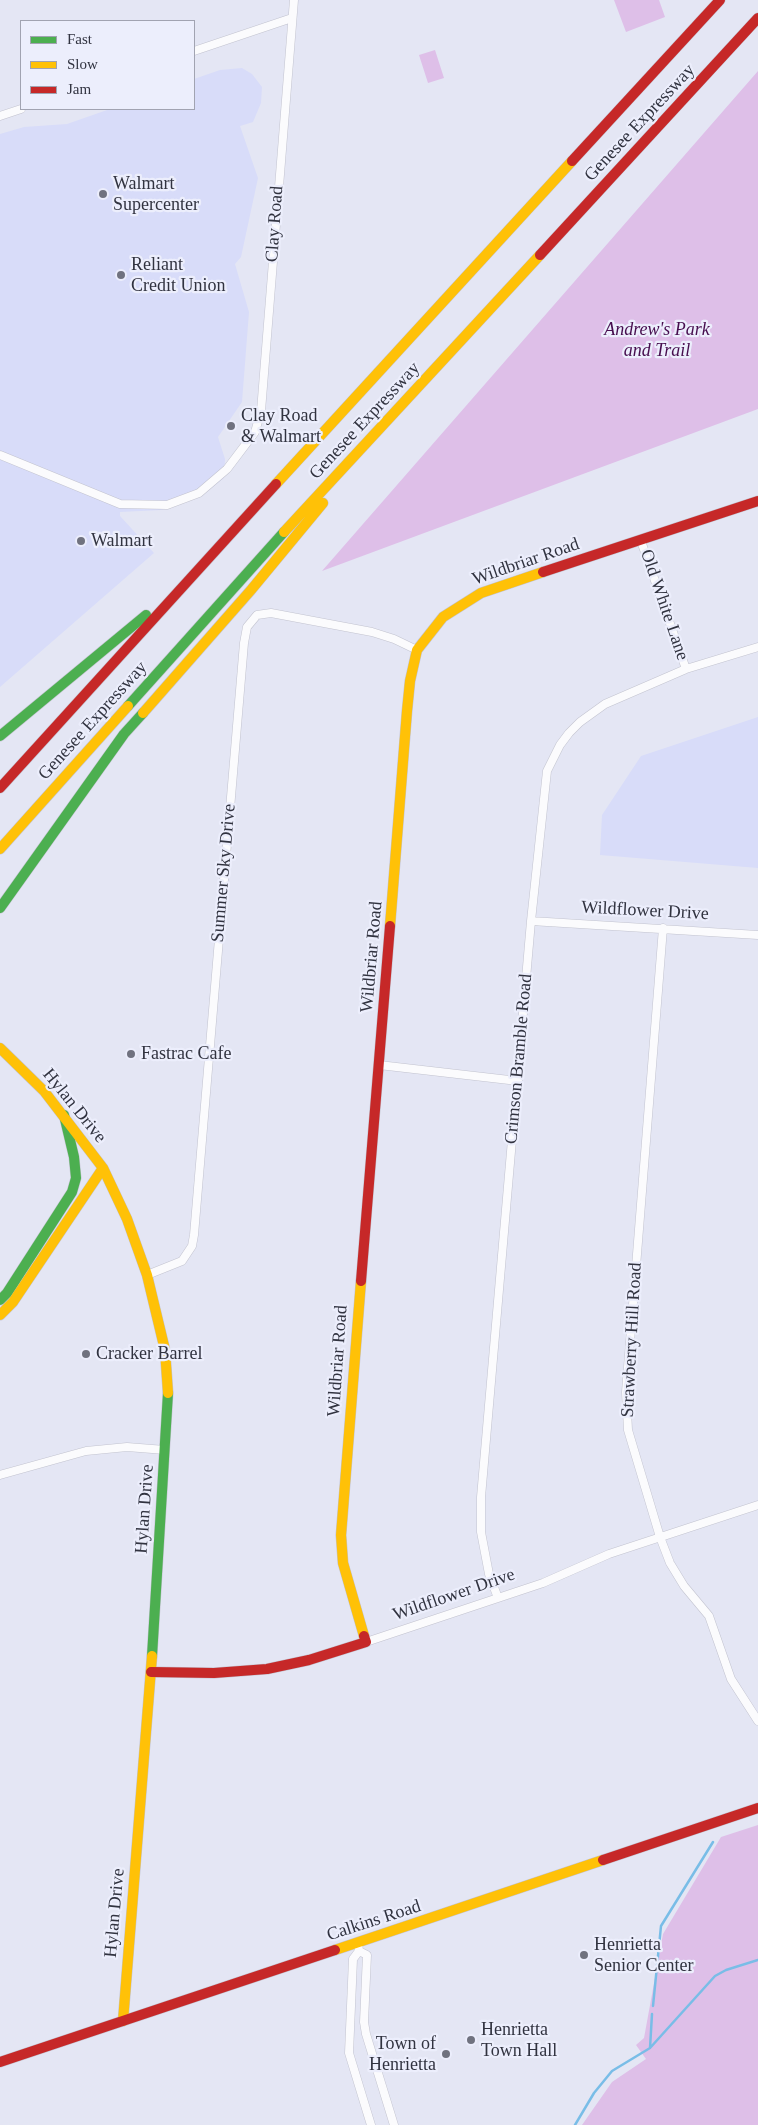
<!DOCTYPE html>
<html>
<head>
<meta charset="utf-8">
<style>
	body { margin:0 }
	#map { position:relative; width:758px; height:2125px; overflow:hidden; background:#e4e6f4; font-family:"Times New Roman",serif }
	canvas { display:block }
	.legend { position:absolute; left:20px; top:20px; width:175px; height:90px; box-sizing:border-box; background:#eceefc; border:1px solid #a1a3b1; margin:0; padding:6px 9px; list-style:none; font-size:15px; color:#313340 }
	.legend li { display:flex; align-items:center; gap:10px; height:25px }
	.legend b { width:25px; border:1px solid #a1a3b1 }
</style>
</head>
<body>
<div id="map">
<canvas width="758" height="2125"></canvas>
<ul class="legend">
<li><b style="height:6px;background:#4caf50"></b>Fast</li>
<li><b style="height:6px;background:#ffc107"></b>Slow</li>
<li><b style="height:6px;background:#c62828"></b>Jam</li>
</ul>
</div>
<script>
const c = document.querySelector('canvas').getContext('2d');
c.lineJoin = 'round';
function paint(path, color) { c.fillStyle = color; c.fill(path, 'evenodd'); }
const toPath = rows => new Path2D(rows.map(r => 'M' + r).join(''));
function strokePath(path, color, width, dash) { c.strokeStyle = color; c.lineWidth = width; c.lineCap = dash ? 'butt' : 'round'; c.setLineDash(dash || []); c.stroke(path); }
function write(font, color, halo, rows, align = 'center') {
  c.font = font + ' "Times New Roman",serif'; c.lineWidth = 4.5; c.setLineDash([]); c.textBaseline = 'middle'; c.strokeStyle = halo; c.fillStyle = color; for (const [text, x, y, turn = 0] of rows) {
    c.save(); c.translate(x, y); c.rotate((+turn || 0) * Math.PI / 180); c.textAlign = isNaN(turn) ? turn : align; if (halo) c.strokeText(text, 0, 0); c.fillText(text, 0, 0); c.restore();
  }
}
paint(toPath([
	[242,68,252,74,262,87,261,103,253,122,240,126,258,178,241,257,235,264,249,312,242,402,218,437,225,459,224,478,200,497,180,504,161,510,120,512,120,516,154,553,0,687,0,134,24,127,67,124,110,109,194,109,194,79,220,70],
	[758,717,758,868,600,855,602,815,641,756]
]), '#d8dcf9');
paint(toPath([
	[614,0,659,0,665,17,626,32],
	[435,50,444,78,428,83,419,55],
	[758,71,758,409,322,571],
	[758,1825,758,2125,582,2125,612,2082,646,2059,636,2045,644,2038,663,1934,721,1837]
]), '#debfe8');
strokePath(toPath([
	[653,2006,661,1926,713,1842],
	[650,2048,652,2014],
	[575,2125,594,2093,612,2071,650,2048,715,1976,726,1970,758,1960]
]), '#79bde7', 2.5);
const street = toPath([
	[194,51,292,18],
	[0,116,21,109],
	[0,455,120,504,167,505,199,493,227,469,255,432,261,411,294,0],
	[641,541,686,669],
	[531,921,758,935],
	[663,928,626,1392,628,1430,660,1537,670,1563,684,1586,709,1616,731,1679,758,1721],
	[379,1065,518,1081],
	[147,1275,182,1261,192,1246,194,1235,244,643,247,627,257,615,271,613,372,632,394,639,417,650],
	[0,1475,86,1451,127,1447,165,1450],
	[498,1598,489,1574,481,1532,481,1497,531,921,547,771,560,745,569,733,580,722,605,704,686,669,758,647],
	[366,1642,543,1583,609,1554,758,1505],
	[358,1943,359,1951,353,1959,349,2053,371,2125],
	[359,1951,367,1955,364,2022,366,2034,394,2125]
]);
const fast = toPath([
	[128,706,284,532],
	[0,736,146,615],
	[0,908,124,734,143,713],
	[0,1300,7,1293,72,1192,76,1178,74,1157,64,1115],
	[152,1656,168,1393]
]);
const slow = toPath([
	[276,484,572,161],
	[284,532,540,255],
	[143,713,251,590,323,503],
	[0,849,128,706],
	[390,926,407,711,410,681,417,650,443,617,481,593,543,572],
	[0,1048,44,1091,103,1168,127,1219,147,1275,165,1350,168,1393],
	[361,1281,341,1535,343,1563,364,1636],
	[0,1315,13,1302,103,1168],
	[335,1950,603,1860],
	[123,2021,152,1656]
]);
const jam = toPath([
	[572,161,720,0],
	[540,255,758,18],
	[543,572,758,501],
	[0,788,276,484],
	[361,1281,390,926],
	[151,1672,214,1673,267,1669,309,1660,366,1642,364,1636],
	[603,1860,758,1808],
	[0,2062,335,1950]
]);
strokePath(street, '#c2c3cf', 9);
strokePath(fast, '#c2c3cf', 11);
strokePath(slow, '#c2c3cf', 11);
strokePath(jam, '#c2c3cf', 11);
strokePath(street, '#fbfbfd', 8);
strokePath(fast, '#4caf50', 10);
strokePath(slow, '#ffc107', 10);
strokePath(jam, '#c62828', 10);
for (const [x, y, r, color] of [
	[103,194,5,"#70727f"],
	[121,275,5,"#70727f"],
	[231,426,5,"#70727f"],
	[81,541,5,"#70727f"],
	[131,1054,5,"#70727f"],
	[86,1354,5,"#70727f"],
	[584,1955,5,"#70727f"],
	[471,2040,5,"#70727f"],
	[446,2054,5,"#70727f"]
]) { const dot = new Path2D(); dot.arc(x, y, r, 0, 2 * Math.PI); c.fillStyle = color; c.fill(dot); strokePath(dot, '#eceefc', 2); }
write('18px', '#313340', '#eceefc', [
	["Genesee Expressway",640,123,-47],
	["Clay Road",275,224,-86],
	["Genesee Expressway",365,421,-47],
	["Wildbriar Road",526,562,-19],
	["Old White Lane",664,605,71],
	["Genesee Expressway",93,721,-48],
	["Summer Sky Drive",224,873,-85],
	["Wildflower Drive",645,911,3],
	["Wildbriar Road",372,957,-85],
	["Crimson Bramble Road",519,1059,-85],
	["Hylan Drive",74,1106,51],
	["Strawberry Hill Road",632,1340,-87],
	["Wildbriar Road",338,1361,-86],
	["Hylan Drive",145,1509,-86],
	["Wildflower Drive",454,1595,-19],
	["Hylan Drive",115,1913,-85],
	["Calkins Road",374,1921,-18]
]);
write('18px', '#313340', '#eceefc', [
	["Walmart",113,184],
	["Supercenter",113,205],
	["Reliant",131,265],
	["Credit Union",131,286],
	["Clay Road",241,416],
	["& Walmart",241,437],
	["Walmart",91,541],
	["Fastrac Cafe",141,1054],
	["Cracker Barrel",96,1354],
	["Henrietta",594,1945],
	["Senior Center",594,1966],
	["Henrietta",481,2030],
	["Town Hall",481,2051],
	["Town of",436,2044,"right"],
	["Henrietta",436,2065,"right"]
], 'left');
write('italic 18px', '#470e4f', '#eceefc', [
	["Andrew's Park",657,330],
	["and Trail",657,351]
]);
</script>
</body>
</html>
